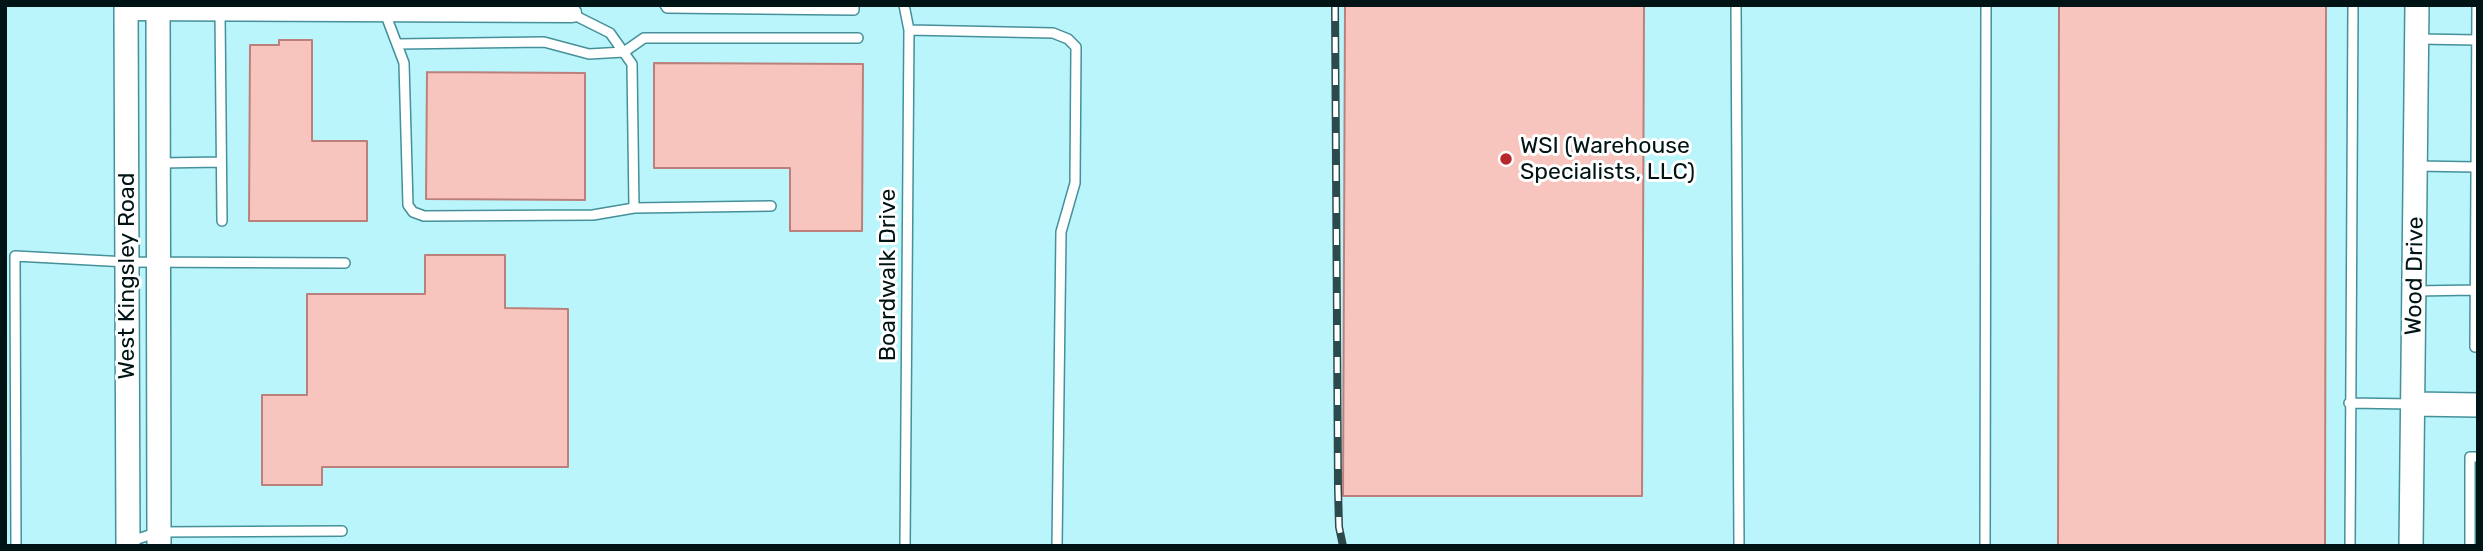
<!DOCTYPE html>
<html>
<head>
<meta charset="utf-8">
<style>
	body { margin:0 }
	#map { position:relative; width:2483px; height:551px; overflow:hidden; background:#baf5fc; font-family:Rubik,sans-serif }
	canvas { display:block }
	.frame { position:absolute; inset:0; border:7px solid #001315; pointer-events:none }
</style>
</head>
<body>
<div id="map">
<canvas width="2483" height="551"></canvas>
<div class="frame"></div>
</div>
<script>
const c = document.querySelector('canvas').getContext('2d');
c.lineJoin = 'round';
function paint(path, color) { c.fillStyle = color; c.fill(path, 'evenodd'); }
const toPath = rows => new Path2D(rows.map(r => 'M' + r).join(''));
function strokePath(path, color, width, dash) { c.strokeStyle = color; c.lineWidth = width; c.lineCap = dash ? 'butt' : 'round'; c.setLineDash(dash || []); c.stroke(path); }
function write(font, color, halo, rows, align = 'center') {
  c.font = font + ' Rubik,sans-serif'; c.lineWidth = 6; c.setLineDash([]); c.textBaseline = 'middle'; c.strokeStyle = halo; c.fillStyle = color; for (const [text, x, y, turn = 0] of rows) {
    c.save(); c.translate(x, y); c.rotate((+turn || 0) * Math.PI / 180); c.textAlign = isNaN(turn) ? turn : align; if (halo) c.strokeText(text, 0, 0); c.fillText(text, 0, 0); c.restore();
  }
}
const building = toPath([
	[1345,5,1644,5,1642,496,1343,496,1345,5],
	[2059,5,2326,5,2325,546,2058,546,2059,5],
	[279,40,312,40,312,141,367,141,367,221,249,221,250,45,279,45,279,40],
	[654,63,863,64,862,231,790,231,790,168,654,168,654,63],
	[427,72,585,73,585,200,426,199,427,72],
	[425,255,505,255,505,308,568,309,568,467,322,467,322,485,262,485,262,395,307,395,307,294,425,294,425,255]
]);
paint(building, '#f8c4be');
strokePath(building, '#bc807b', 2);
const lane = toPath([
	[665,5,667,8,854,10,854,5],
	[904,5,909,30,905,546],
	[1736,5,1739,546],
	[220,12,222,221],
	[385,13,404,63,408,205,413,212,424,216,593,215,634,208],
	[572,14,610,33,632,64,634,208,771,206],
	[909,30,1053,33,1068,39,1076,47,1075,183,1061,232,1057,546],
	[2419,39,2477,40],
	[397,44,544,42,589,54,624,52,644,38,858,38],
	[160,163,221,162],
	[2416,166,2476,167],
	[2415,291,2475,290],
	[2475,347,2477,5],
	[2349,403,2412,404],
	[128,542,159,532,342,531],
	[16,546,15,256,127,262,345,263],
	[1985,546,1986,5],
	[2350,546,2353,5],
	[2470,546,2470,457,2478,457]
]);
const street = toPath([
	[126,11,572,13]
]);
const secondary = toPath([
	[126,5,128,546],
	[158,5,159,546],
	[2414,404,2478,405],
	[2411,546,2417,5]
]);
strokePath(lane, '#459099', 12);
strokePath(street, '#459099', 21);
strokePath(secondary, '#459099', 26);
strokePath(lane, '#fff', 9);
strokePath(street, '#fff', 18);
strokePath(secondary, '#fff', 23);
const rail = toPath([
	[1335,5,1338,488,1339,527,1343,546]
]);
strokePath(rail, '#2c494c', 8);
strokePath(rail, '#fff', 5, [16]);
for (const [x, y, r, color] of [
	[1506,159,7,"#b7272b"]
]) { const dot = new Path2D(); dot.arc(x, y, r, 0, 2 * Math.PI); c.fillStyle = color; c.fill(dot); strokePath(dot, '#fff', 2.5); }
write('23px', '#001315', '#fff', [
	["WSI (Warehouse",1520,146],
	["Specialists, LLC)",1520,172]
], 'left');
write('23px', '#001315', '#fff', [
	["Boardwalk Drive",888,275,-90],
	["West Kingsley Road",127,276,-90],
	["Wood Drive",2415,276,-89]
]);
</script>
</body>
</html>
